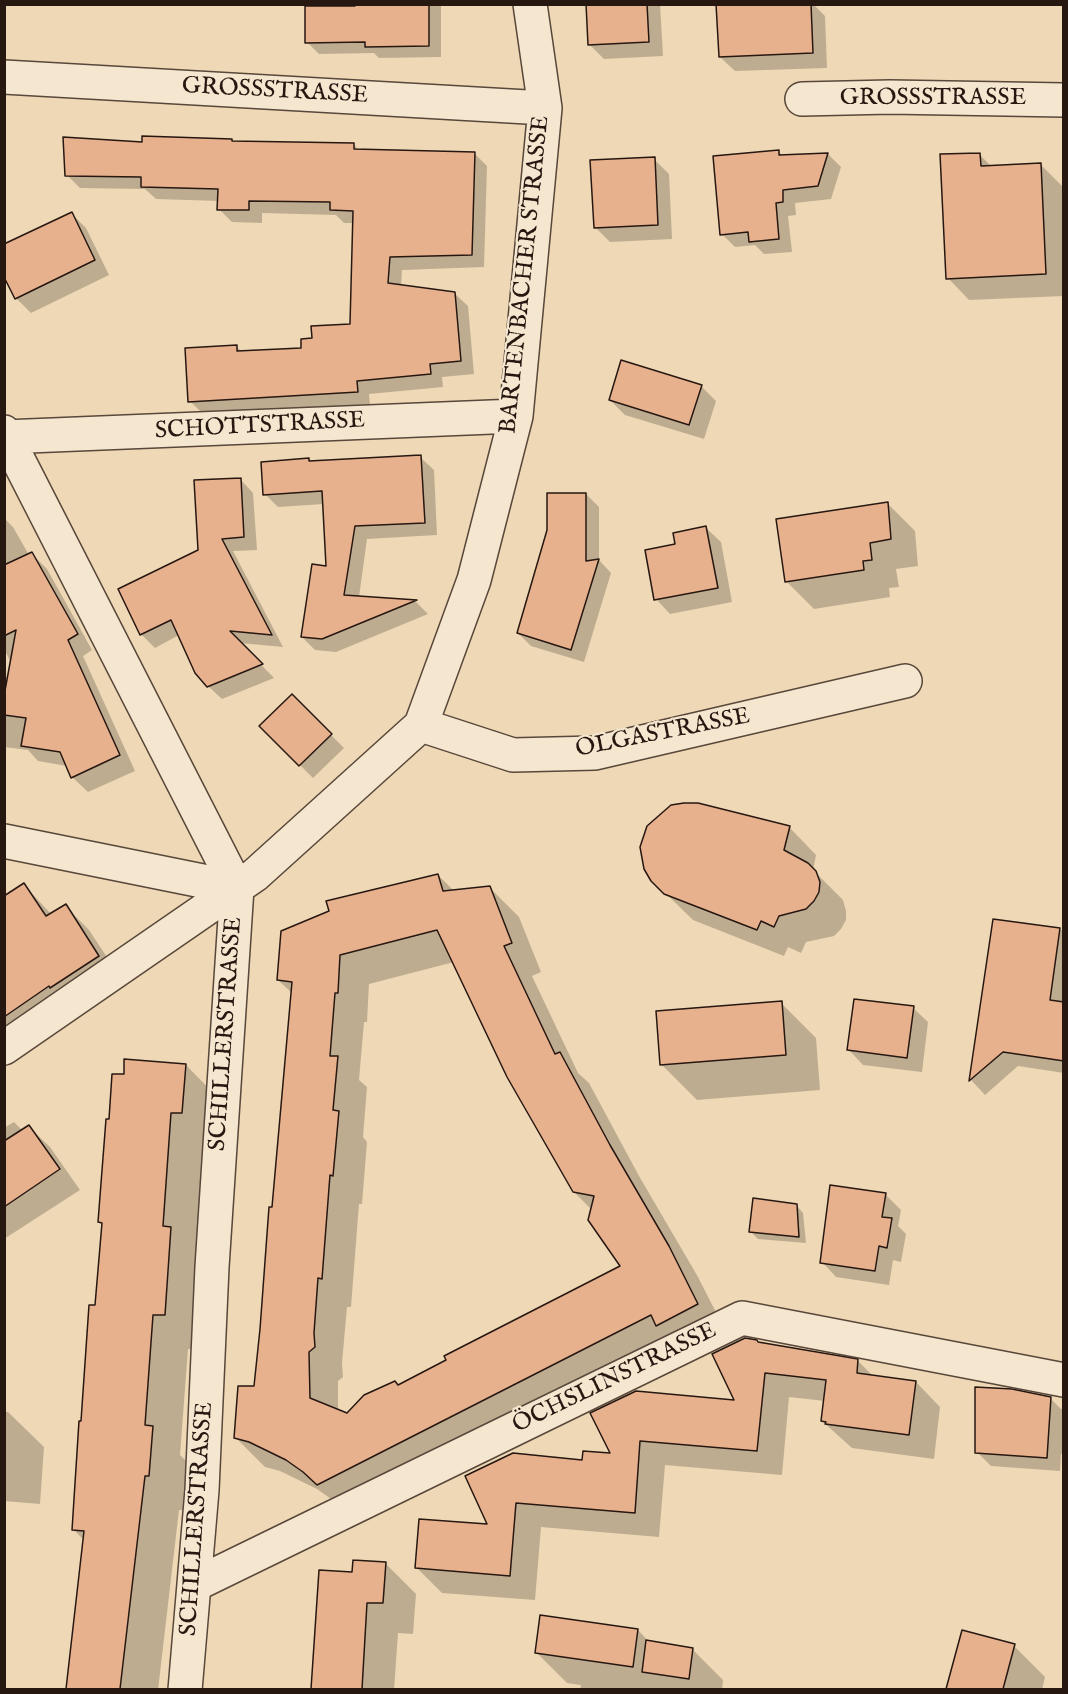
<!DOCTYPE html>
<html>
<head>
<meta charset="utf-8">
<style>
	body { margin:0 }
	#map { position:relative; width:1068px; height:1694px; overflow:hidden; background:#eed8b5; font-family:"IM FELL English",serif }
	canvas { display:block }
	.frame { position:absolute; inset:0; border:6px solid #261711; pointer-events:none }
</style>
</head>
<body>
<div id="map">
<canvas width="1068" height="1694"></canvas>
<div class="frame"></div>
</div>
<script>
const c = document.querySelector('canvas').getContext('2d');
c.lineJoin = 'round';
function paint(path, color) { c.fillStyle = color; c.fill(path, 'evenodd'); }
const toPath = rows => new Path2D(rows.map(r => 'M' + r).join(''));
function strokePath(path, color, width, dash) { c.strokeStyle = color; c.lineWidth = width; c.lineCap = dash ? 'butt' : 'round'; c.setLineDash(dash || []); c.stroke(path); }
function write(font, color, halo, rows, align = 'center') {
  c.font = font + ' "IM FELL English",serif'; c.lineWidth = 4.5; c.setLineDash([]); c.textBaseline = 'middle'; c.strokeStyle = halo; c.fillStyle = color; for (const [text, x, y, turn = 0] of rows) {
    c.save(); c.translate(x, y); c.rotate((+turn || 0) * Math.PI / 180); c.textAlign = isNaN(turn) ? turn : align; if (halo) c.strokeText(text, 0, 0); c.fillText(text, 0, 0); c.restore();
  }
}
paint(toPath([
	[357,4,441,4,441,57,379,58,374,53,319,54,307,42,357,8],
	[588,4,660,4,663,56,604,59,589,44],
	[730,4,813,4,825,16,827,68,735,71,720,57],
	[908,4,982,4,909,5],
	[232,140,234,143,353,144,359,150,474,153,487,166,484,267,402,270,401,286,454,293,468,306,474,374,442,377,443,387,369,394,370,405,203,414,190,401,236,346,243,353,303,349,313,339,352,325,354,223,344,223,336,215,262,213,262,223,232,222,219,209,219,201,156,199,145,189,80,188,67,175,144,144],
	[778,151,783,156,828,154,841,167,831,199,795,203,796,215,788,216,792,252,764,254,755,245,735,247,722,234],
	[979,154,992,167,1041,165,1062,186,1064,296,969,300,948,278],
	[654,159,669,174,672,239,610,242,595,227],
	[72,214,86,228,109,275,31,313,16,298],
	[701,386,716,401,704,439,625,415,610,400],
	[420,457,434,470,437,535,367,539,359,597,416,602,428,614,336,652,315,650,302,637,327,567,324,504,278,507,265,494,309,460,311,462],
	[240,479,253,493,257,550,233,551,283,647,240,643,274,678,222,699,208,686,179,635,155,648,141,634,120,590,199,551],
	[586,494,599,507,599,560,611,573,584,662,531,646,518,633],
	[887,503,915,531,918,566,896,569,899,587,889,588,890,597,814,609,787,582],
	[4,518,13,527,29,555,32,554,47,569,92,650,83,656,135,771,88,792,72,777,67,766,38,761,28,750,4,747,4,676,19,678,4,649],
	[706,528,721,542,732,602,670,614,656,599],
	[292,696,344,748,313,778,261,726],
	[789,827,816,855,813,870,843,900,846,911,846,920,841,929,834,936,806,942,801,953,788,947,784,956,693,920,652,880],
	[438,875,454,891,490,888,519,917,541,972,532,976,578,1073,589,1083,639,1176,698,1277,727,1334,334,1501,317,1489,280,1471,265,1467,235,1437,255,1388,274,1209,293,994,278,980],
	[454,962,574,1192,592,1210,622,1267,347,1414,338,1411,338,1381,343,1377,342,1363,347,1307,351,1307,359,1204,362,1204,367,1142,363,1137,367,1087,359,1080,364,1022,367,1022,369,984],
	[24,885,52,915,65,906,89,930,122,980,4,1052,4,898],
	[994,920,1060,929,1064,933,1064,1073,1018,1066,985,1095,971,1080],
	[781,1003,816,1038,820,1090,697,1100,661,1064],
	[913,1008,928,1022,922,1072,863,1065,849,1050],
	[186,1065,220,1100,199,1349,188,1349,180,1455,187,1462,183,1510,179,1510,158,1690,67,1690,85,1541,73,1529,82,1422,97,1307,104,1226,99,1221,110,1121,125,1076],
	[14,1122,23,1131,29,1127,50,1147,80,1190,4,1239,4,1128],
	[831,1187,886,1195,901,1210,898,1226,906,1234,901,1262,893,1260,889,1285,836,1277,822,1262],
	[796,1205,803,1213,806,1243,758,1239,750,1231],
	[758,1343,858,1361,874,1377,916,1382,940,1407,934,1459,852,1448,822,1421,825,1401,789,1397,782,1475,665,1465,659,1537,541,1527,535,1600,442,1593,417,1568,490,1526,467,1477,583,1462,613,1455,592,1414,736,1401],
	[1050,1398,1061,1409,1064,1409,1064,1454,1061,1454,1060,1471,991,1466,977,1452],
	[4,1412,8,1412,44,1447,40,1504,4,1501],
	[385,1563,416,1594,413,1634,398,1633,394,1690,312,1690,321,1572,353,1574],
	[638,1630,650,1643,692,1649,723,1680,722,1690,580,1690,581,1685,567,1683,536,1652],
	[963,1632,1014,1646,1045,1677,1042,1690,948,1690]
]), '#0003');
const building = toPath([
	[355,4,429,4,429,46,365,47,365,42,305,43,305,6,355,6,355,4],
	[586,4,647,4,649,42,588,45,586,4],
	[716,4,811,4,813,53,719,57,716,4],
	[142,136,232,139,232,141,354,143,354,149,475,152,472,255,390,257,388,283,455,292,461,361,430,364,431,374,357,381,358,392,188,402,185,348,237,345,237,351,301,348,301,339,312,338,311,326,350,324,353,211,330,210,330,202,249,201,249,210,217,210,218,189,141,187,141,177,65,176,63,137,142,142,142,136],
	[779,150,779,155,828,153,818,186,783,190,783,202,776,203,779,239,749,242,748,232,720,235,713,156,779,150],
	[980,153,981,166,1041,163,1046,274,946,279,940,154,980,153],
	[655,157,658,225,594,228,590,160,655,157],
	[72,212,95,260,15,299,4,277,4,244,72,212],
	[621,360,702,385,689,425,609,400,621,360],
	[421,455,425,523,355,526,344,595,417,600,322,639,301,637,312,564,326,566,322,491,263,495,261,462,309,458,309,461,421,455],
	[241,478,244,537,222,539,272,635,230,631,263,664,207,687,195,673,171,620,140,635,118,589,198,550,194,480,241,478],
	[547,493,586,493,586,561,599,559,571,650,517,633,547,530,547,493],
	[888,502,891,539,870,543,872,560,863,561,864,570,785,582,776,519,888,502],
	[706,526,718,588,654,600,645,550,675,544,673,533,706,526],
	[32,552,78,634,68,640,120,755,71,778,60,752,21,746,26,718,4,715,4,696,16,630,4,636,4,565,32,552],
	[292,694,332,734,299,766,259,726,292,694],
	[684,803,698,803,790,826,784,850,808,863,816,871,820,882,819,892,814,901,806,909,779,916,774,927,761,921,757,930,664,894,651,881,644,869,640,847,647,826,671,805,684,803],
	[438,874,443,891,490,886,512,943,504,946,555,1054,560,1052,610,1145,669,1246,698,1304,656,1326,651,1315,317,1485,303,1472,286,1460,249,1442,234,1438,238,1386,254,1386,260,1329,269,1207,272,1207,292,982,277,980,281,931,329,911,326,901,438,874],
	[437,930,507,1077,573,1192,594,1196,588,1220,620,1266,444,1356,446,1360,398,1385,395,1381,364,1395,347,1413,310,1398,309,1352,315,1347,314,1333,318,1278,322,1279,330,1175,333,1176,339,1111,333,1110,338,1056,330,1056,335,993,338,993,340,955,437,930],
	[24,883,46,916,66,904,99,956,50,988,49,986,4,1017,4,896,24,883],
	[993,919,1060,928,1050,1000,1064,1002,1064,1061,1003,1052,969,1081,993,919],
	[854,999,914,1006,907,1058,847,1050,854,999],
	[782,1001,786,1055,660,1065,656,1011,782,1001],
	[124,1059,186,1064,182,1113,171,1113,163,1226,171,1227,165,1315,153,1315,145,1425,153,1426,149,1476,145,1476,120,1689,66,1689,84,1531,72,1530,79,1421,81,1421,89,1305,95,1305,102,1223,98,1222,106,1119,109,1119,112,1074,124,1074,124,1059],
	[29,1125,60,1169,4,1207,4,1141,29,1125],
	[830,1185,886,1193,882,1217,892,1218,887,1248,879,1246,875,1271,820,1263,830,1185],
	[753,1198,797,1204,799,1237,749,1232,753,1198],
	[745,1338,757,1340,758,1342,858,1359,857,1373,916,1381,909,1435,825,1424,826,1422,821,1421,826,1380,765,1373,757,1451,640,1441,635,1513,516,1503,510,1576,415,1568,419,1519,487,1524,465,1476,513,1453,582,1460,583,1451,610,1453,590,1413,636,1391,734,1400,712,1354,745,1338],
	[975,1387,1012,1389,1051,1397,1047,1458,975,1453,975,1387],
	[353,1560,386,1562,383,1603,367,1603,362,1689,311,1689,319,1570,352,1572,353,1560],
	[540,1615,638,1629,633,1667,535,1653,540,1615],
	[962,1630,1015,1644,1003,1689,946,1689,962,1630],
	[646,1640,693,1648,689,1679,642,1672,646,1640]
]);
paint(building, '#e8b18e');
strokePath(building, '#261711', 1.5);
const minor = toPath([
	[4,77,545,108],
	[802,99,890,97,1064,100],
	[4,432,237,888,212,1267,202,1490,185,1690],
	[4,437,516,416],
	[421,725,513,755,595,753,905,681],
	[4,841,237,888],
	[4,1048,255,875,421,725,474,580,516,416,545,108,530,4],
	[194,1585,742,1318,1064,1380]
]);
strokePath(minor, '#58473a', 36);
strokePath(minor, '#f4e6cf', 33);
write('24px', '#261711', '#f4e6cf', [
	["GROSSSTRASSE",275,92,3],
	["GROSSSTRASSE",933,99],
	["BARTENBACHER STRASSE",526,275,-84],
	["SCHOTTSTRASSE",260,427,-3],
	["OLGASTRASSE",663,734,-11],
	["SCHILLERSTRASSE",227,1034,-86],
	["ÖCHSLINSTRASSE",615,1379,-26],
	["SCHILLERSTRASSE",198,1519,-86]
]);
</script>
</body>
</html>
